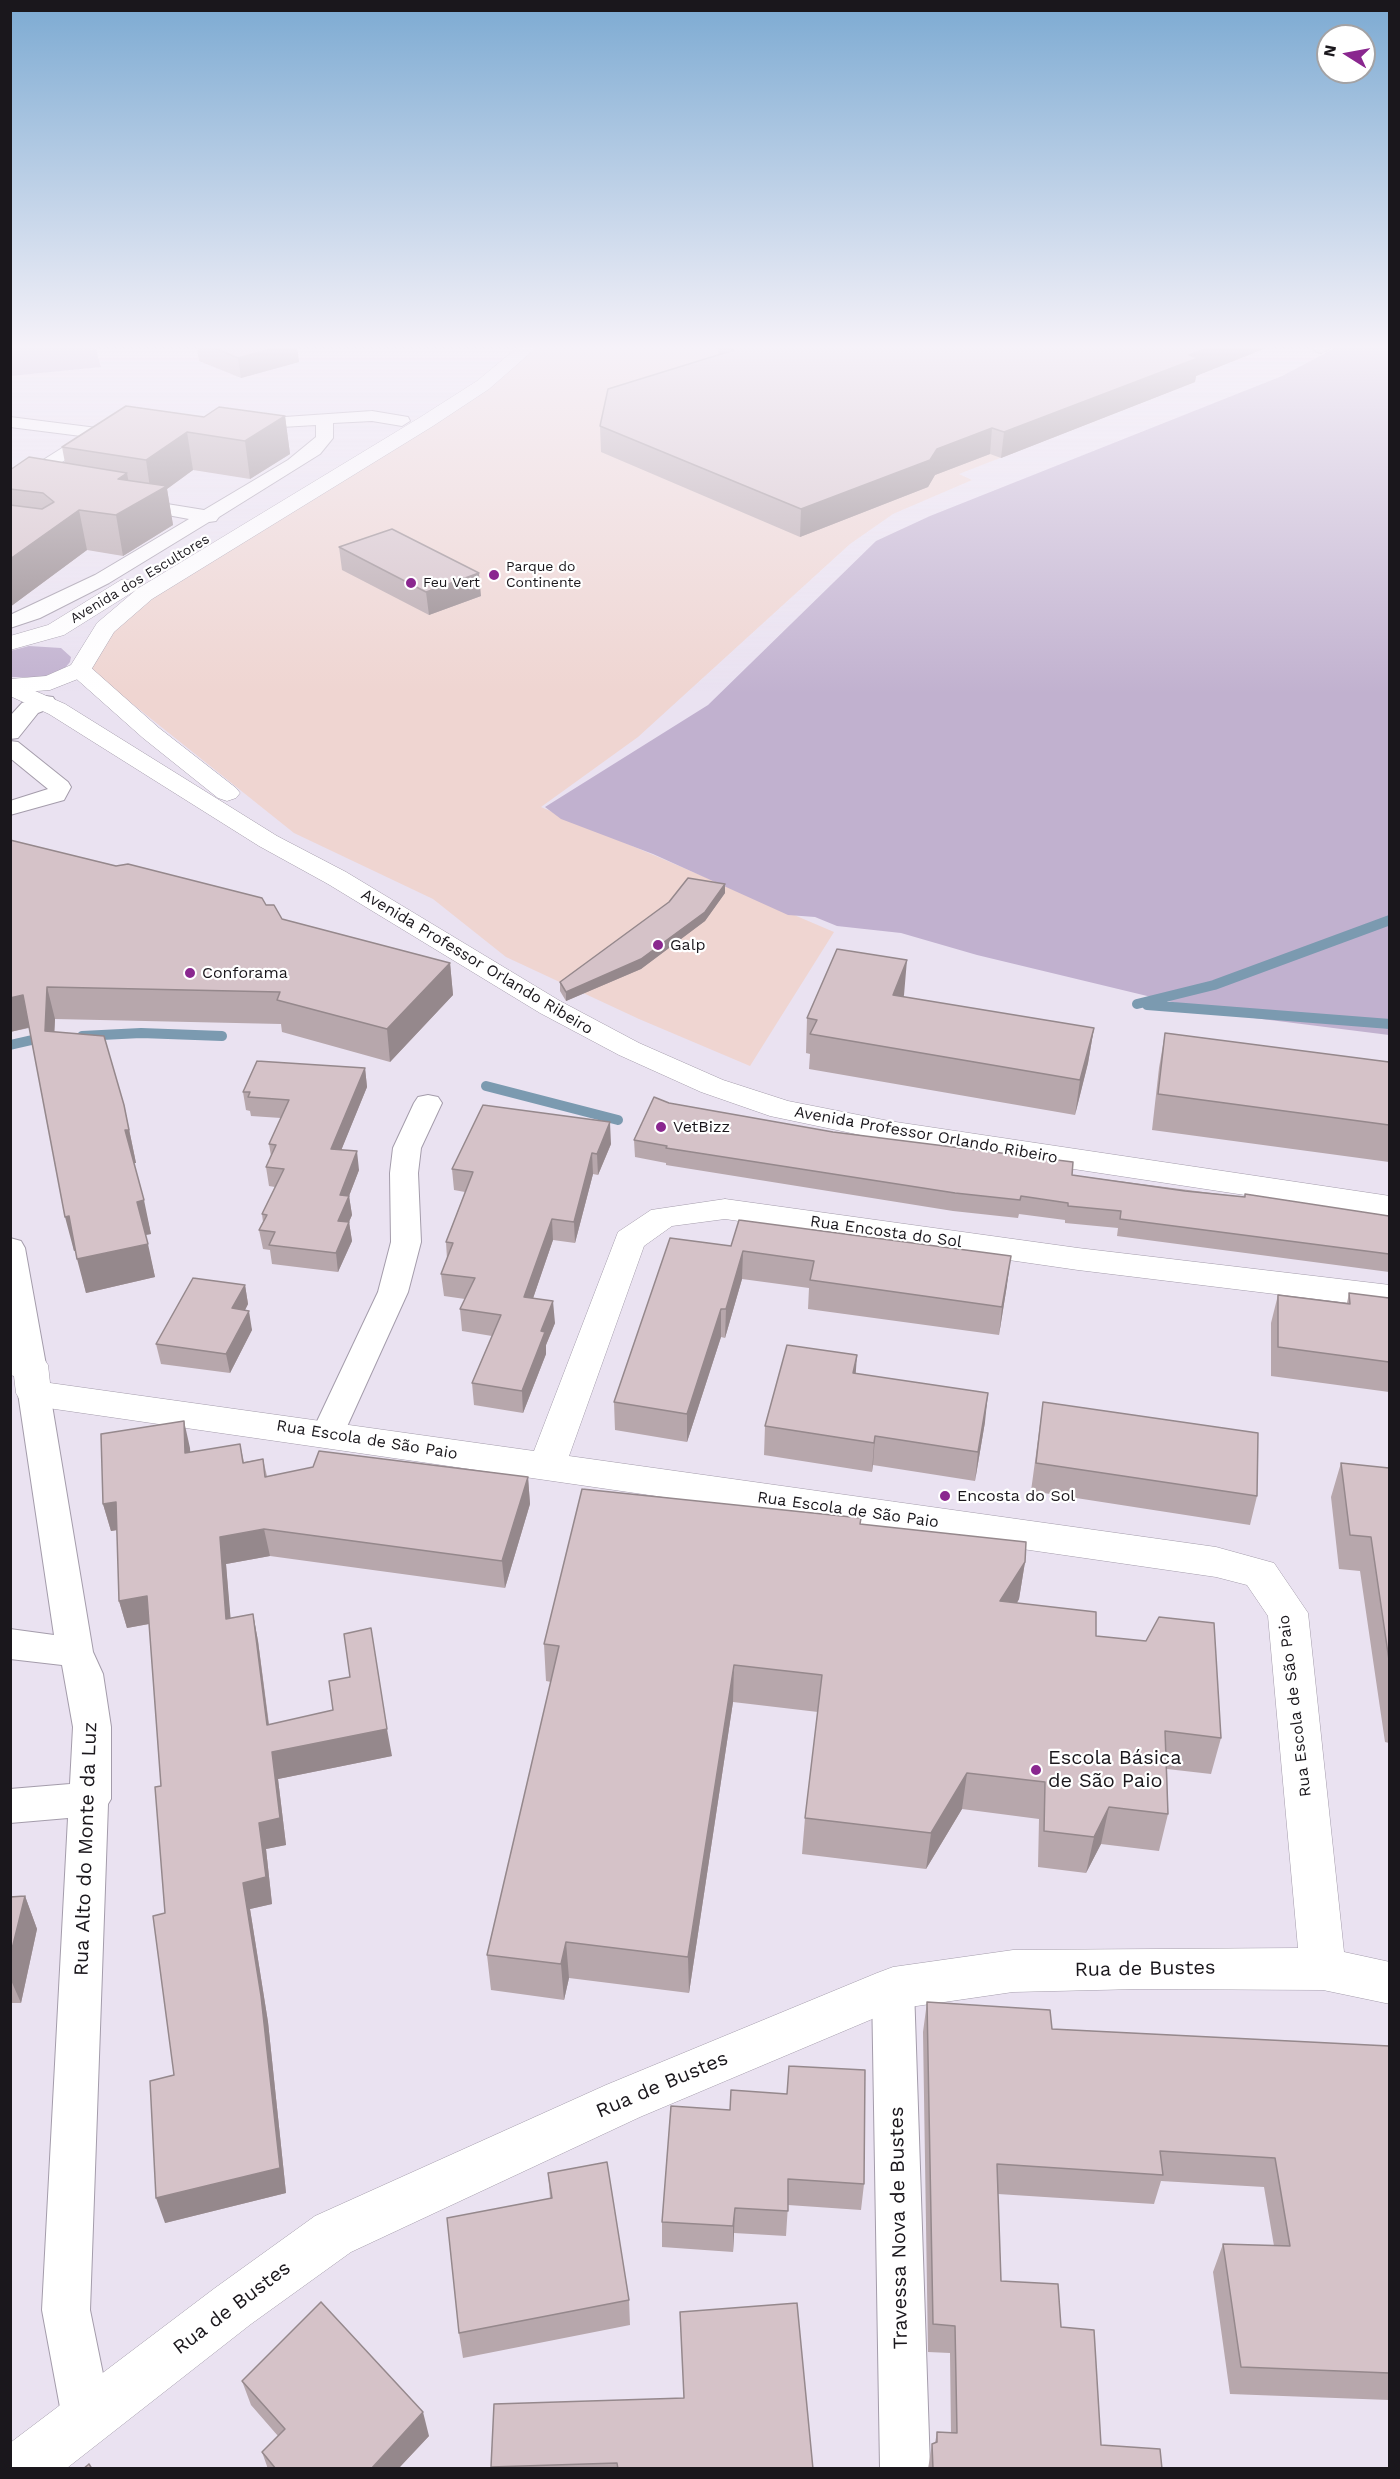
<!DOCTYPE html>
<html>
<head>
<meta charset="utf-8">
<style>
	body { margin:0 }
	#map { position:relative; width:1400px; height:2479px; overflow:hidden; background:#eae2f1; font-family:"Work Sans",sans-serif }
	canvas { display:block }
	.frame { position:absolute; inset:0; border:12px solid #1a171c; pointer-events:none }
	.north { position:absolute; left:1316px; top:24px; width:60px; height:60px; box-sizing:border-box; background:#fff; border:2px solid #a3a2a4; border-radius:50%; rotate:281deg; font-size:16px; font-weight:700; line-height:24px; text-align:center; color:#1a171c }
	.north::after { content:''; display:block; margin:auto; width:21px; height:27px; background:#8a278f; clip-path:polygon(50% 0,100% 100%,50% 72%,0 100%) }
</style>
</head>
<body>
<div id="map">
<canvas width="1400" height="2479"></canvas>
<div class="frame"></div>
<div class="north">N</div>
</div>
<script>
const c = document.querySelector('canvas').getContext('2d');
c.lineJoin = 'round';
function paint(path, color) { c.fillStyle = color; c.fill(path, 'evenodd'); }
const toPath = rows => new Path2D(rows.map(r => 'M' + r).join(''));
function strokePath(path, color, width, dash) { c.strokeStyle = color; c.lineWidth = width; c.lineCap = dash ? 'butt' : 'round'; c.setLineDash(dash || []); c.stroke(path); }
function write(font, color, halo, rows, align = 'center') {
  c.font = font + ' "Work Sans",sans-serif'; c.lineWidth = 4.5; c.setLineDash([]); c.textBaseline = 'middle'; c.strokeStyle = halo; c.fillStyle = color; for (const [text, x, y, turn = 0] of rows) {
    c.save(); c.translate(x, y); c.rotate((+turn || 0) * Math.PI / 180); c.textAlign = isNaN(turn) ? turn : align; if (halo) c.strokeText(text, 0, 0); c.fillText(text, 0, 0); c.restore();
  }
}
paint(toPath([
	[533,347,1237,347,1255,353,1187,379,1195,382,959,474,972,480,893,514,850,544,638,737,541,807,834,932,750,1066,639,1019,506,957,433,899,294,833,90,670,125,614]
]), '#efd5d1');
paint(toPath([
	[95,347,101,367,11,376,11,348],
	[1337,347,1389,347,1389,1035,1222,1014,977,955,901,933,837,926,815,917,788,915,653,854,561,819,545,807,708,705,876,541,930,516,1282,376],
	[29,646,61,648,71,657,70,662,65,668,44,677,11,677,10,651]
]), '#c1b1cf');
strokePath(toPath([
	[1137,1004,1214,985,1390,920],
	[1147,1005,1390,1024],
	[82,1036,141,1033,222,1036],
	[10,1045,45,1037],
	[486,1086,618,1120]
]), '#7b9ab0', 10);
const street = toPath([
	[1314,347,1332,347,1321,353,1315,351,1314,347],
	[372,411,408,417,410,421,402,426,372,421,333,423,333,438,320,454,219,517,216,521,209,522,109,583,40,618,10,628,10,615,95,575,189,519,124,507,121,503,124,499,130,498,204,510,288,460,316,437,316,425,247,429,241,428,239,424,241,420,372,411],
	[10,417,97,428,127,426,135,431,127,436,101,438,10,494,10,481,81,436,10,427,10,417],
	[45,696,53,697,56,702,53,707,38,713,18,738,10,739,10,716,22,703,45,696],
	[10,741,18,742,68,782,71,787,64,800,10,815,10,801,48,789,10,758,10,741],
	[428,1095,438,1097,442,1103,421,1148,418,1173,421,1242,408,1292,340,1442,328,1446,316,1442,311,1434,378,1292,391,1242,390,1173,393,1148,414,1103,418,1097,428,1095],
	[10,1238,21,1241,25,1248,46,1365,41,1373,30,1376,19,1373,14,1365,10,1344,10,1238],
	[34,1381,45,1385,50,1393,93,1652,103,1674,111,1727,111,1799,108,1804,90,2310,112,2418,104,2435,87,2443,70,2435,62,2418,42,2310,68,1818,10,1823,10,1789,70,1784,73,1727,62,1665,10,1659,10,1629,54,1635,18,1393,23,1385,34,1381],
	[893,1969,908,1974,914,1988,930,2468,880,2468,872,1988,878,1974,893,1969]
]);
const secondary = toPath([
	[80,663,88,665,159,728,236,788,240,793,236,798,227,801,218,798,143,738,72,675,69,670,72,665,80,663],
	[10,680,65,704,277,836,346,872,560,1001,639,1043,723,1080,788,1101,889,1121,1390,1196,1390,1217,889,1141,770,1116,701,1092,619,1055,540,1013,328,884,259,846,49,714,10,696,10,680],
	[725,1199,1078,1248,1390,1285,1390,1308,1078,1270,725,1219,672,1226,644,1246,569,1456,1216,1547,1274,1563,1308,1613,1344,1952,1390,1962,1390,2004,1323,1990,1139,1989,1013,1992,896,2009,640,2117,351,2252,251,2324,67,2468,10,2468,10,2443,215,2288,315,2216,606,2085,877,1973,893,1967,1013,1950,1298,1948,1268,1616,1247,1585,1216,1577,34,1406,21,1402,16,1393,14,1376,10,1375,10,1351,30,1353,42,1356,48,1365,50,1383,534,1451,618,1232,651,1210,725,1199]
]);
const primary = toPath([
	[518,347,537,347,489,389,433,426,152,599,114,632,88,675,50,690,10,693,10,679,46,676,71,665,97,623,136,590,64,635,10,650,10,636,48,625,121,580,137,580,140,585,137,589,419,418,477,381,518,347]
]);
strokePath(street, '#a49cab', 2);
strokePath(secondary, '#a49cab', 1);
strokePath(primary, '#a49cab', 1);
paint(street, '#fff');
paint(secondary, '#fff');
paint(primary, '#fff');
paint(toPath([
	[197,347,297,347,299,362,241,378,199,361],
	[718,347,1268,347,1196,376,1195,382,1001,458,990,454,935,475,928,487,800,537,601,452,600,426,718,355],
	[285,416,290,454,250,479,193,470,167,489,173,525,123,556,87,550,10,607,10,470,65,463,62,447,204,417],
	[339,547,481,596,429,615,342,570],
	[10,840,266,905,282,919,450,963,453,995,390,1062,282,1032,281,1024,55,1019,54,1032,124,1105,136,1163,134,1163,151,1234,145,1235,155,1277,86,1293,76,1250,74,1251,29,1028,10,1032],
	[725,884,725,893,705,921,641,969,566,1001,560,991,560,982],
	[904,995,903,997,1094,1028,1088,1063,1075,1115,809,1069,810,1054,806,1053,807,1018],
	[1165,1033,1389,1062,1389,1162,1152,1130,1159,1068],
	[365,1068,367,1087,341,1150,359,1170,349,1196,352,1215,349,1222,352,1241,338,1272,272,1264,270,1250,263,1249,259,1230,263,1222,262,1214,275,1187,269,1186,266,1167,271,1156,269,1144,281,1118,251,1116,250,1111,246,1110,243,1092],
	[669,1103,1072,1175,1389,1216,1389,1272,1117,1236,1118,1228,1065,1223,1065,1220,1019,1214,1018,1218,953,1211,666,1165,666,1163,635,1157,634,1140],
	[611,1144,598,1175,593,1174,575,1243,553,1240,533,1298,555,1323,546,1345,546,1354,523,1413,474,1405,472,1383,492,1336,462,1331,460,1309,465,1299,444,1296,441,1274,447,1259,446,1242,465,1192,454,1190,452,1169],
	[670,1238,1007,1285,999,1335,808,1309,809,1288,742,1279,725,1338,721,1337,687,1442,615,1430,614,1402],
	[245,1285,248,1304,245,1310,252,1330,230,1373,161,1364,156,1344],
	[1349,1293,1389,1298,1389,1392,1271,1376,1271,1323,1278,1295,1347,1303],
	[856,1373,985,1422,975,1481,873,1465,872,1472,764,1455,765,1426],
	[1043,1402,1257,1496,1250,1525,1031,1491],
	[240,1444,244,1462,263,1459,267,1476,528,1477,530,1504,505,1588,270,1556,226,1564,230,1618,253,1614,258,1641,269,1724,392,1756,278,1779,286,1845,266,1849,272,1904,250,1909,268,2022,286,2193,165,2223,174,2075,165,1913,161,1786,149,1624,127,1628,119,1601,117,1530,111,1531,103,1504,190,1448,190,1453],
	[1341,1463,1389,1468,1389,1743,1385,1742,1360,1571,1339,1569,1331,1497],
	[860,1524,1025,1562,1019,1599,1017,1603,1096,1636,1221,1738,1211,1774,1167,1769,1168,1814,1159,1851,1101,1844,1086,1873,1038,1867,1039,1819,962,1809,926,1869,802,1854,805,1818,818,1712,733,1702,689,1993,569,1978,564,2000,491,1990,487,1955,551,1682,546,1681,544,1644],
	[25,1896,37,1929,21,2003,10,2003,10,1897],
	[927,2002,1052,2029,1389,2046,1389,2400,1230,2394,1213,2272,1223,2244,1274,2246,1264,2187,1161,2181,1154,2204,998,2194,1001,2281,1061,2327,1101,2445,1162,2469,928,2469,932,2444,935,2443,937,2432,951,2433,950,2353,928,2352,923,2032],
	[671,2106,864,2184,861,2210,788,2205,786,2236,734,2233,733,2252,662,2247,662,2222],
	[548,2173,629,2300,630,2325,463,2358,459,2333,550,2198],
	[680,2312,813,2469,491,2469,491,2467,684,2398],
	[242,2381,429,2436,398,2469,268,2469,262,2452,278,2436,251,2405]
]), '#b7a7ac');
paint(toPath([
	[278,347,297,347,299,362,241,378,238,358],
	[1210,347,1268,347,1196,376,1195,382,1001,458,1004,432],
	[285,416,290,454,250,479,245,441],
	[992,428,990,454,935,475,928,487,800,537,801,509,937,449],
	[187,432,193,470,167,489,173,525,123,556,116,515,118,479,127,473,133,506,151,495,146,460],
	[79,510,87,550,10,607,10,559],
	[479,573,481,596,429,615,426,592],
	[725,884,725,893,705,921,641,969,566,1001,566,992],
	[907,960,904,995,891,1030,893,995],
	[450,963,453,995,390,1062,387,1029],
	[47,987,55,1019,53,1064,45,1031],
	[23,995,31,1027,10,1032,10,998],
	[1094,1028,1088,1063,1075,1115,1080,1080],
	[365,1068,367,1087,334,1168,331,1149],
	[124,1105,136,1163,132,1163,125,1130],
	[610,1122,611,1144,598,1175,597,1154],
	[357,1151,359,1170,349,1196,352,1215,341,1240,338,1221,340,1195],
	[592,1153,593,1174,575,1243,574,1222],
	[144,1200,151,1234,145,1235,137,1202],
	[69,1216,78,1250,74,1251,65,1217],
	[552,1219,553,1240,526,1319,524,1297],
	[349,1222,352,1241,338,1272,336,1253],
	[148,1244,155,1277,86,1293,77,1259],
	[743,1251,742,1279,725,1338,726,1309],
	[1011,1256,1007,1285,999,1335,1002,1307],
	[245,1285,248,1304,236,1328,232,1308],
	[553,1301,555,1323,546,1345,546,1354,523,1413,522,1391,541,1331],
	[721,1309,721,1337,687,1442,687,1414],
	[249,1311,252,1330,230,1373,226,1354],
	[857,1355,855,1384,853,1373],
	[988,1393,985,1422,975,1481,978,1452],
	[184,1421,190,1448,192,1481,185,1453],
	[875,1436,873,1465,872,1472,874,1443],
	[528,1477,530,1504,505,1588,502,1561],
	[116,1502,123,1529,111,1531,103,1504],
	[264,1529,270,1556,226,1564,233,1646,226,1619,220,1537],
	[10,1551,12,1556,10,1565],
	[1025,1562,1019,1599,995,1638,1000,1601],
	[147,1596,154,1623,127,1628,119,1601],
	[253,1614,258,1641,272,1751,267,1725],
	[734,1665,733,1702,689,1993,688,1957],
	[387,1729,392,1756,278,1779,286,1845,266,1849,272,1904,250,1909,268,2022,286,2193,165,2223,156,2198,259,1823,272,1752],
	[967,1773,962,1809,926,1869,931,1833],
	[1109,1807,1101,1844,1086,1873,1094,1837],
	[25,1896,37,1929,21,2003,10,1978,10,1957],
	[566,1942,569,1978,564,2000,561,1964],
	[735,2208,734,2233,733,2252,733,2226],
	[423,2412,429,2436,398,2469,371,2469]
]), '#95888c');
const building = toPath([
	[212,347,278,347,238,358,212,347],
	[725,347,1210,347,1189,355,1198,358,1004,432,992,428,937,449,930,460,801,509,600,426,608,389,734,350,725,347],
	[126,406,204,417,219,407,285,416,245,441,187,432,146,460,62,447,126,406],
	[29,457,127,473,118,479,167,486,116,515,79,510,10,559,10,505,42,509,54,502,43,493,10,489,10,470,29,457],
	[392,529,479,573,426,592,339,547,392,529],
	[10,840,116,866,128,864,262,898,266,905,274,905,282,919,450,963,387,1029,277,1000,280,992,47,987,45,1031,104,1036,124,1105,129,1130,125,1130,144,1200,137,1202,148,1244,77,1259,69,1216,65,1217,23,995,10,998,10,840],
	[688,878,725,884,705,912,641,959,566,992,560,982,669,902,688,878],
	[837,949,907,960,893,995,1094,1028,1080,1080,810,1034,817,1020,807,1018,837,949],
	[1165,1033,1389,1062,1389,1125,1158,1094,1165,1033],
	[257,1061,365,1068,331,1149,357,1151,340,1195,349,1196,338,1221,349,1222,336,1253,269,1245,275,1232,259,1230,267,1215,262,1214,284,1169,266,1167,276,1145,269,1144,289,1100,248,1097,250,1092,243,1092,257,1061],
	[654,1097,669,1103,833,1132,1073,1162,1072,1175,1185,1191,1245,1197,1245,1194,1389,1216,1389,1254,1120,1219,1121,1211,1068,1206,1068,1203,1021,1196,1020,1200,955,1193,666,1148,667,1146,634,1140,654,1097],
	[483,1105,610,1122,597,1154,592,1153,574,1222,552,1219,524,1297,553,1301,541,1331,545,1332,522,1391,472,1383,501,1315,460,1309,475,1278,441,1274,453,1243,446,1242,473,1172,452,1169,483,1105],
	[739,1220,1011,1256,1002,1307,810,1280,814,1261,743,1251,726,1309,721,1309,687,1414,614,1402,670,1238,731,1246,739,1220],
	[193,1278,245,1285,232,1308,249,1311,226,1354,156,1344,193,1278],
	[1349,1293,1389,1298,1389,1362,1278,1347,1278,1295,1350,1304,1349,1293],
	[787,1345,857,1355,853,1373,988,1393,978,1452,875,1436,874,1443,765,1426,787,1345],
	[1043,1402,1258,1433,1257,1496,1036,1463,1043,1402],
	[184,1421,185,1453,240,1444,243,1463,263,1459,265,1477,313,1467,319,1451,528,1477,502,1561,264,1529,220,1537,226,1619,253,1614,267,1725,333,1710,329,1681,350,1677,344,1634,371,1628,387,1729,272,1752,280,1818,259,1823,266,1877,243,1883,261,1996,280,2168,156,2198,150,2081,174,2075,153,1916,165,1913,155,1787,161,1786,147,1596,119,1601,116,1502,103,1504,101,1434,184,1421],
	[1341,1463,1389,1468,1389,1660,1371,1537,1350,1535,1341,1463],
	[582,1489,861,1518,860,1524,1026,1542,1025,1562,1000,1601,1096,1612,1096,1636,1146,1641,1159,1617,1214,1623,1221,1738,1165,1731,1168,1814,1109,1807,1094,1837,1044,1831,1045,1782,967,1773,931,1833,805,1818,822,1675,734,1665,688,1957,566,1942,561,1964,487,1955,559,1646,544,1644,582,1489],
	[25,1896,10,1957,10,1897,25,1896],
	[927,2002,1050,2010,1052,2029,1389,2046,1389,2373,1241,2367,1223,2244,1290,2246,1275,2158,1160,2151,1163,2175,997,2164,1001,2281,1058,2284,1061,2327,1094,2330,1101,2445,1160,2449,1162,2469,933,2469,932,2444,937,2442,937,2432,957,2433,955,2326,933,2324,927,2002],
	[789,2066,865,2070,864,2184,788,2179,788,2211,735,2208,733,2226,662,2222,671,2106,730,2110,731,2090,787,2094,789,2066],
	[607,2162,629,2300,459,2333,447,2218,552,2198,548,2173,607,2162],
	[321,2302,423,2412,371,2469,276,2469,262,2452,285,2429,242,2381,321,2302],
	[797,2303,813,2469,618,2469,617,2463,491,2467,494,2404,684,2398,680,2312,797,2303],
	[89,2464,92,2469,83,2469,89,2464]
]);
paint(building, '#d5c2c8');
strokePath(building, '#95888c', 1.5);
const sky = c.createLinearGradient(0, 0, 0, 694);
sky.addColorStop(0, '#7caad2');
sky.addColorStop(0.5, '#f6f2f9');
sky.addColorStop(1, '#f6f2f900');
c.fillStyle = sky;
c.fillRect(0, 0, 1400, 694);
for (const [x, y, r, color] of [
	[494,575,6,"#8a278f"],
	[411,583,6,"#8a278f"],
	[658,945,6,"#8a278f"],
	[190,973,6,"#8a278f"],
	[661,1127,6,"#8a278f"],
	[945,1496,6,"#8a278f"],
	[1036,1770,6,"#8a278f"]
]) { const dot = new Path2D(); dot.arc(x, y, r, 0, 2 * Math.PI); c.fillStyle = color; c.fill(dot); strokePath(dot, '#fff', 2); }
write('14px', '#1a171c', '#fff', [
	["Parque do",506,567],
	["Continente",506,583],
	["Feu Vert",423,583]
], 'left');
write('14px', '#1a171c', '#fff', [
	["Avenida dos Escultores",140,579,-31]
]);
write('16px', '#1a171c', '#fff', [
	["Galp",670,945],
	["Conforama",202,973],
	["VetBizz",673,1127],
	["Encosta do Sol",957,1496]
], 'left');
write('16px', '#1a171c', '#fff', [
	["Avenida Professor Orlando Ribeiro",477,962,31],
	["Avenida Professor Orlando Ribeiro",926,1135,10],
	["Rua Encosta do Sol",886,1232,8],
	["Rua Escola de São Paio",367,1440,9],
	["Rua Escola de São Paio",848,1510,8],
	["Rua Escola de São Paio",1295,1706,-97]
]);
write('20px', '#1a171c', '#fff', [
	["Escola Básica",1048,1758],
	["de São Paio",1048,1781]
], 'left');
write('20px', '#1a171c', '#fff', [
	["Rua Alto do Monte da Luz",86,1849,-88],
	["Rua de Bustes",1145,1969,-1],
	["Rua de Bustes",662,2085,-23],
	["Travessa Nova de Bustes",899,2228,-91],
	["Rua de Bustes",232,2308,-37]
]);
</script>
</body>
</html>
